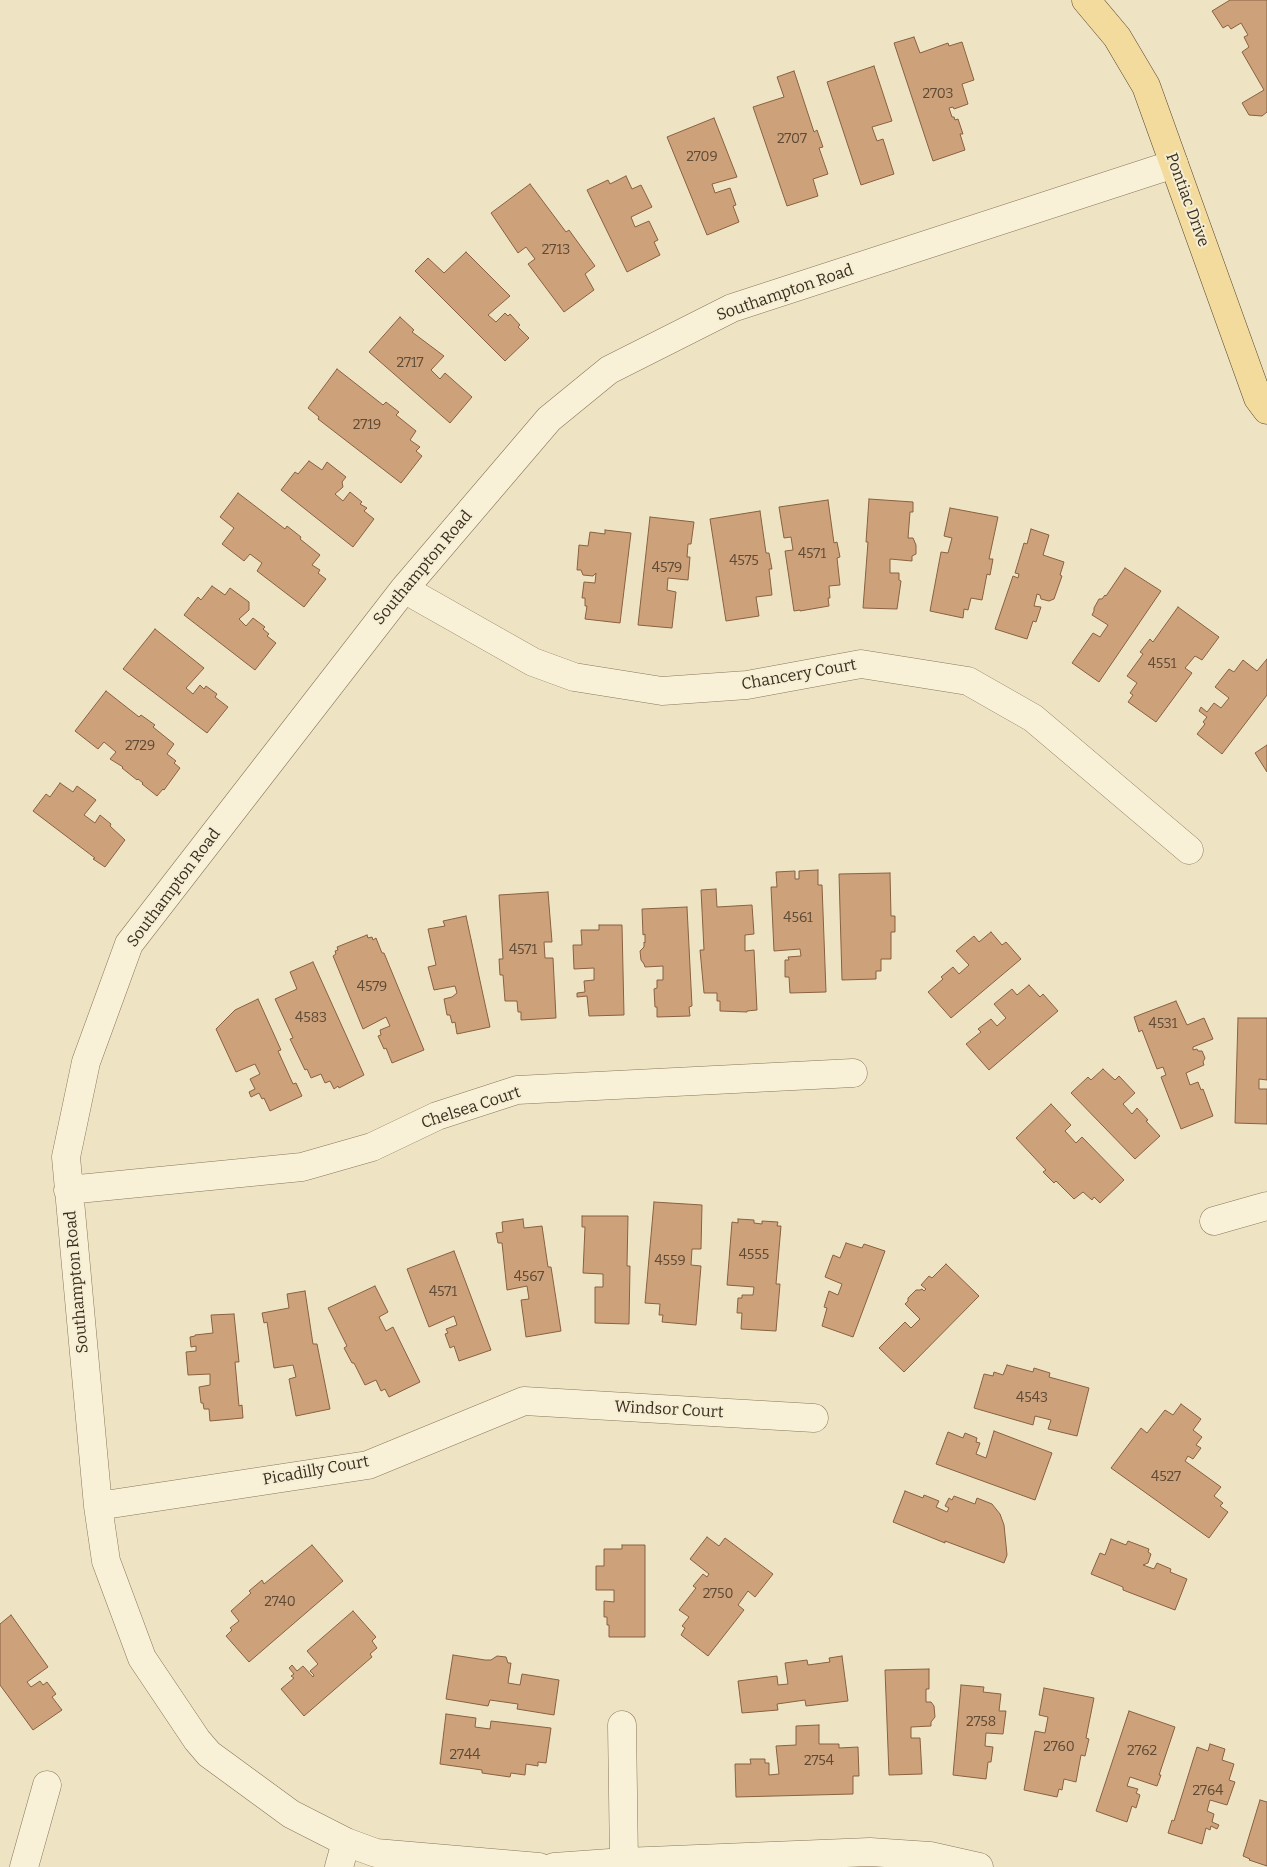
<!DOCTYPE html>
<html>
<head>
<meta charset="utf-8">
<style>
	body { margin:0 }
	canvas { display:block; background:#eee4c4 }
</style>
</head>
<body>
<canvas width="1267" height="1867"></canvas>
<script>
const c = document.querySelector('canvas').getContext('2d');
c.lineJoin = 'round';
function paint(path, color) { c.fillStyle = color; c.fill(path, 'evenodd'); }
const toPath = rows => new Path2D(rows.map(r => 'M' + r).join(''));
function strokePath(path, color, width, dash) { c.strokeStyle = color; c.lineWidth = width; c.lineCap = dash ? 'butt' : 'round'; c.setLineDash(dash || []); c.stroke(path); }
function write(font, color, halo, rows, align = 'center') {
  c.font = font + ' Bitter,serif'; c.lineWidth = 4; c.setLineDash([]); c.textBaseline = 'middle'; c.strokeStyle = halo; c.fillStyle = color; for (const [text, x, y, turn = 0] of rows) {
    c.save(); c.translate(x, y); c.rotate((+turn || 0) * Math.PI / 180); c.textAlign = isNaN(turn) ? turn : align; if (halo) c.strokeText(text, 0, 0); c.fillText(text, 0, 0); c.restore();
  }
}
const building = toPath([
	[1230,0,1267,0,1267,112,1262,116,1249,115,1242,103,1264,90,1242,52,1249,47,1244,37,1248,35,1241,23,1231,29,1228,25,1223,28,1212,11,1230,0],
	[914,37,920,53,948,43,949,46,962,42,974,80,962,84,968,104,954,109,953,107,949,108,952,117,954,117,955,120,958,119,963,134,960,134,965,150,933,161,894,43,914,37],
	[874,66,892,121,872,127,877,141,883,139,894,174,861,185,827,82,874,66],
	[794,71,814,132,817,130,823,147,819,148,828,174,813,179,818,196,787,206,753,107,784,97,777,77,794,71],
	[714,118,737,177,712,184,715,193,730,188,736,205,733,206,739,222,707,235,667,137,714,118],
	[626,176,632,189,641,185,652,207,631,217,635,227,649,221,658,240,654,242,660,255,627,272,587,190,608,180,610,184,626,176],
	[530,184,566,232,569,230,595,266,585,274,594,290,564,312,528,264,535,259,526,247,518,253,491,213,530,184],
	[466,252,510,296,488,315,496,322,505,313,508,316,510,314,520,325,518,327,529,338,505,361,415,271,428,258,444,273,466,252],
	[400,317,414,330,412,332,444,356,431,370,440,379,445,373,472,397,450,423,369,352,400,317],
	[337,369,383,405,386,402,399,412,396,415,416,431,410,440,420,447,416,451,422,456,401,483,318,419,319,417,308,408,337,369],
	[309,461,322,470,327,462,346,477,342,482,343,487,335,494,343,501,350,492,362,502,360,504,367,508,364,511,374,519,353,547,281,490,295,472,298,474,309,461],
	[238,493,285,529,287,526,301,537,300,539,320,555,312,565,320,570,318,573,326,579,304,607,257,571,262,563,250,554,244,561,222,544,234,528,220,517,238,493],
	[869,499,913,502,913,512,910,512,908,538,913,538,916,545,916,554,912,556,912,561,890,559,890,573,899,573,899,580,901,581,897,609,863,608,868,542,866,542,869,499],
	[828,500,834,543,837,542,840,557,837,558,840,585,829,586,830,598,828,598,829,606,800,611,800,610,794,611,785,551,793,550,791,537,784,538,779,507,828,500],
	[950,508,998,517,989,559,993,559,990,575,987,574,982,600,971,598,968,610,964,609,963,618,930,611,941,552,948,553,952,538,944,536,950,508],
	[760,511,766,553,769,553,772,569,769,569,772,595,756,597,759,616,726,621,710,519,760,511],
	[650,517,694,522,691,544,688,544,687,557,690,557,688,580,668,578,667,590,676,592,672,628,638,625,650,517],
	[1031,529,1049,535,1043,555,1064,562,1060,575,1062,576,1054,599,1049,601,1041,599,1040,595,1037,594,1034,606,1041,607,1036,622,1033,621,1027,639,995,629,1013,576,1018,578,1019,574,1015,573,1024,543,1027,544,1031,529],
	[605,530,631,533,620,623,585,619,587,606,585,606,585,598,582,598,584,582,595,583,596,573,593,576,583,575,581,570,577,570,579,545,588,546,590,532,605,534,605,530],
	[1125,568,1161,591,1099,682,1072,663,1093,633,1100,637,1108,625,1092,615,1094,611,1094,608,1099,599,1102,599,1105,595,1106,596,1125,568],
	[212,586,225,595,230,588,249,602,249,610,239,619,246,626,253,618,265,627,263,629,269,634,267,636,276,643,255,670,184,615,198,597,201,600,212,586],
	[1178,607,1219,637,1202,660,1195,656,1185,668,1192,673,1156,722,1128,702,1133,695,1130,693,1137,683,1127,676,1143,654,1140,652,1150,639,1153,642,1178,607],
	[155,629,204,668,186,688,193,694,200,685,204,689,206,686,217,694,215,697,228,707,207,733,123,669,155,629],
	[1267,659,1267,695,1222,754,1197,734,1205,724,1203,722,1207,717,1199,711,1201,707,1207,712,1214,703,1221,708,1229,698,1215,687,1229,669,1234,672,1243,660,1257,671,1267,659],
	[106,691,139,717,141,715,155,725,153,727,174,744,167,754,176,761,174,763,180,768,164,790,163,789,157,796,142,784,143,783,138,779,137,780,122,768,123,767,110,759,116,752,104,742,98,749,75,731,106,691],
	[1267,745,1267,772,1255,753,1267,745],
	[60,783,73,792,77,786,96,800,84,815,95,823,100,815,111,824,110,826,125,840,105,867,93,859,95,858,33,811,46,794,50,797,60,783],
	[818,870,818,885,822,885,826,992,790,993,789,977,785,977,785,960,789,960,788,957,801,956,800,949,774,951,771,887,777,887,776,872,795,871,795,879,799,879,799,871,818,870],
	[890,873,891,916,895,916,895,932,891,932,891,959,881,959,881,971,876,971,876,979,842,980,839,874,890,873],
	[716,889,717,907,752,905,754,934,745,935,745,951,754,950,757,1010,747,1011,747,1012,720,1011,720,1001,717,1001,717,993,704,993,700,950,704,950,701,890,716,889],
	[548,892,552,942,544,942,545,958,553,958,556,1018,521,1020,521,1012,518,1012,517,1001,505,1001,503,975,500,975,499,959,503,959,499,895,548,892],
	[687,907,692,1006,689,1007,690,1016,657,1017,657,1007,655,1007,654,989,657,988,657,980,663,980,663,966,645,967,644,964,641,960,640,951,644,947,644,942,645,943,645,934,643,935,642,909,687,907],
	[466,916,490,1027,457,1034,455,1022,452,1023,450,1015,447,1015,444,999,452,997,457,993,455,986,434,990,428,967,436,965,428,929,445,926,443,921,466,916],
	[599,925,622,925,624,1015,589,1016,587,996,577,997,577,993,585,992,584,981,594,980,594,968,574,969,573,945,582,945,581,930,599,930,599,925],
	[991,932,1002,945,1006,942,1021,959,951,1018,928,992,943,979,941,977,953,967,959,974,969,965,956,951,974,936,979,942,991,932],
	[367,935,368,938,372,937,373,940,376,938,382,953,384,953,424,1050,392,1063,386,1048,384,1049,378,1036,381,1035,380,1030,390,1026,386,1017,363,1029,333,956,336,954,335,951,338,950,337,947,367,935],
	[313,962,364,1075,339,1088,338,1086,334,1089,330,1081,325,1083,321,1074,311,1078,307,1069,305,1070,290,1039,293,1038,275,999,297,989,290,972,313,962],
	[1029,985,1040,997,1043,994,1058,1011,989,1070,966,1044,981,1032,978,1029,991,1019,997,1026,1006,1018,994,1004,1012,989,1017,995,1029,985],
	[258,999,281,1050,278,1051,293,1084,296,1083,302,1096,270,1111,264,1098,262,1099,259,1093,251,1097,249,1092,255,1089,250,1079,260,1074,255,1064,236,1072,216,1029,235,1010,258,999],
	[1176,1001,1187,1025,1204,1018,1213,1039,1193,1047,1193,1050,1197,1049,1198,1051,1202,1051,1205,1058,1203,1062,1204,1065,1186,1073,1190,1085,1198,1082,1201,1090,1203,1089,1213,1116,1181,1129,1161,1077,1166,1075,1163,1067,1157,1069,1142,1030,1139,1032,1134,1017,1176,1001],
	[1238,1018,1267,1018,1267,1080,1259,1079,1259,1089,1267,1089,1267,1124,1235,1123,1238,1018],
	[1103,1069,1115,1080,1119,1076,1135,1093,1123,1104,1132,1114,1137,1108,1148,1120,1146,1121,1160,1136,1135,1159,1071,1093,1088,1077,1091,1080,1103,1069],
	[1051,1104,1071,1125,1065,1131,1076,1143,1082,1137,1124,1180,1100,1203,1094,1197,1092,1200,1083,1192,1074,1199,1056,1181,1054,1183,1043,1172,1046,1170,1016,1138,1051,1104],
	[654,1202,702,1205,701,1249,692,1249,691,1265,701,1266,696,1325,662,1322,663,1315,659,1315,660,1304,645,1303,654,1202],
	[582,1216,628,1216,627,1266,630,1266,629,1324,595,1323,595,1287,603,1287,603,1274,583,1273,585,1227,582,1227,582,1216],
	[523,1219,524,1228,542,1226,548,1267,551,1267,561,1331,526,1337,521,1300,529,1299,527,1286,507,1290,502,1243,498,1243,496,1233,503,1232,502,1222,523,1219],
	[738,1219,754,1220,754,1223,762,1224,762,1221,778,1222,777,1226,781,1226,776,1284,780,1284,776,1331,741,1329,742,1313,737,1313,738,1298,742,1298,742,1295,753,1295,754,1287,727,1285,732,1222,738,1223,738,1219],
	[846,1243,862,1248,864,1244,885,1251,853,1337,822,1326,827,1308,824,1307,829,1291,838,1295,842,1284,825,1277,833,1255,840,1258,846,1243],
	[454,1251,491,1350,459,1361,454,1346,450,1348,445,1334,448,1333,446,1329,457,1325,454,1316,429,1327,407,1269,454,1251],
	[946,1264,979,1296,904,1372,879,1348,905,1322,911,1328,920,1319,905,1304,908,1301,908,1298,916,1290,920,1290,922,1289,924,1291,926,1289,921,1285,929,1276,932,1278,946,1264],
	[375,1286,388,1312,379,1317,386,1331,393,1327,420,1382,389,1397,385,1389,381,1391,376,1380,365,1385,354,1363,352,1363,344,1348,347,1346,328,1308,375,1286],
	[305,1291,313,1344,317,1344,330,1409,296,1416,289,1379,296,1377,293,1365,274,1368,267,1322,264,1323,262,1313,289,1308,287,1294,305,1291],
	[234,1314,239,1362,235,1362,239,1406,242,1405,243,1418,210,1421,209,1409,204,1409,203,1403,201,1403,199,1387,210,1385,210,1374,188,1375,186,1352,196,1351,196,1346,191,1347,190,1337,195,1336,195,1335,213,1333,211,1315,234,1314],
	[1007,1365,1033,1372,1034,1368,1050,1373,1049,1377,1089,1388,1077,1436,1048,1429,1051,1420,1035,1416,1033,1425,974,1408,984,1374,993,1376,994,1372,1003,1375,1007,1365],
	[1181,1404,1201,1419,1193,1430,1202,1437,1196,1445,1201,1448,1193,1459,1188,1456,1185,1461,1221,1487,1214,1496,1223,1503,1220,1506,1228,1512,1209,1538,1111,1468,1141,1428,1147,1433,1165,1410,1173,1415,1181,1404],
	[994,1431,1052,1453,1035,1500,936,1464,948,1432,963,1438,965,1433,977,1438,976,1442,980,1443,976,1454,986,1458,994,1431],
	[905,1491,923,1498,924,1495,939,1501,936,1507,947,1512,949,1508,945,1506,949,1498,952,1500,954,1496,975,1504,977,1498,992,1504,1000,1514,1004,1525,1007,1555,1004,1563,945,1541,945,1543,893,1522,905,1491],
	[707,1537,719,1546,725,1538,773,1574,755,1597,748,1591,738,1605,744,1610,708,1656,681,1635,685,1628,682,1626,689,1617,679,1610,696,1588,693,1586,703,1574,707,1577,709,1574,690,1559,707,1537],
	[1111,1539,1126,1545,1128,1541,1149,1549,1148,1552,1151,1554,1148,1563,1143,1565,1154,1569,1157,1563,1171,1569,1170,1572,1187,1579,1175,1610,1123,1590,1123,1587,1091,1574,1100,1553,1105,1555,1111,1539],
	[312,1545,343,1581,249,1662,226,1636,232,1630,230,1628,239,1621,231,1611,251,1593,249,1591,262,1580,264,1584,312,1545],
	[622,1545,645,1545,645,1637,609,1637,609,1625,607,1625,607,1617,604,1617,604,1601,614,1602,614,1590,596,1590,596,1566,604,1566,604,1549,622,1549,622,1545],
	[353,1611,376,1637,372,1641,377,1648,370,1654,372,1657,304,1716,281,1689,294,1678,291,1676,294,1674,289,1668,292,1665,297,1671,303,1666,313,1677,314,1675,310,1671,318,1664,307,1651,353,1611],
	[11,1615,48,1667,27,1682,31,1687,40,1681,43,1685,47,1682,56,1694,52,1697,62,1710,33,1730,0,1685,0,1624,11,1615],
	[453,1655,485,1660,491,1660,497,1656,506,1657,508,1663,511,1663,508,1683,520,1685,522,1674,559,1680,554,1715,517,1709,518,1704,490,1700,488,1706,446,1699,453,1655],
	[842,1656,848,1701,806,1706,805,1700,777,1704,778,1710,742,1713,738,1681,777,1676,778,1685,788,1684,785,1663,807,1660,808,1665,830,1662,829,1658,842,1656],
	[929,1669,929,1689,926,1689,926,1702,931,1702,934,1706,935,1717,931,1722,931,1726,911,1727,911,1738,920,1738,922,1774,889,1775,885,1670,929,1669],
	[961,1685,984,1687,983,1692,1001,1694,999,1711,1006,1711,1003,1734,986,1733,985,1746,993,1747,991,1762,988,1762,986,1779,953,1775,961,1685],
	[1044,1688,1094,1698,1086,1738,1089,1739,1085,1756,1081,1755,1076,1782,1064,1779,1062,1790,1059,1789,1057,1797,1024,1790,1035,1731,1045,1733,1048,1717,1039,1715,1044,1688],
	[1129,1711,1175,1727,1159,1775,1161,1775,1157,1786,1130,1777,1127,1786,1138,1789,1136,1793,1140,1795,1136,1808,1132,1806,1127,1822,1096,1811,1129,1711],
	[446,1714,476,1718,475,1727,490,1729,491,1721,551,1728,546,1763,538,1762,538,1766,526,1764,525,1775,511,1773,510,1777,482,1773,482,1770,440,1764,446,1714],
	[819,1725,819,1744,839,1744,839,1748,858,1747,859,1776,853,1776,853,1794,736,1797,735,1764,751,1764,750,1759,765,1759,765,1763,769,1763,769,1775,779,1774,776,1746,796,1745,796,1726,819,1725],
	[1210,1744,1225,1749,1222,1760,1234,1764,1229,1780,1235,1782,1227,1805,1210,1800,1207,1811,1214,1814,1212,1822,1219,1825,1217,1829,1211,1826,1210,1830,1206,1828,1202,1844,1168,1833,1172,1820,1174,1821,1197,1747,1208,1751,1210,1744],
	[1260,1800,1267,1802,1267,1866,1249,1860,1250,1859,1243,1856,1260,1800]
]);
paint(building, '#cda17a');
strokePath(building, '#896140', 1);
const minor = toPath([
	[404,589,533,662,574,677,662,691,747,685,861,664,968,681,1033,718,1189,850],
	[68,1190,302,1167,372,1147,437,1116,517,1090,853,1073],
	[1214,1221,1267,1206],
	[98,1506,368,1465,524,1401,814,1418],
	[622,1725,624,1862],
	[24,1867,47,1785],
	[339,1867,346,1842],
	[539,1867,376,1853,346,1842,291,1814,209,1754,197,1740,142,1658,106,1561,98,1506,66,1157,86,1062,129,944,404,589,549,419,609,370,732,308,1174,164],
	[554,1867,624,1862,870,1852,930,1856,979,1867]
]);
const major = toPath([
	[1086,0,1117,37,1146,86,1258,398,1267,410]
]);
strokePath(minor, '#89765a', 29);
strokePath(major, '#57442e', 29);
strokePath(minor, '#f9f1d7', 28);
strokePath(major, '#f2db9c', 28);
write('14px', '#5e4a35', null, [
	["2703",938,94],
	["2707",792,139],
	["2709",702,157],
	["2713",556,250],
	["2717",410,363],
	["2719",367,425],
	["4571",812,554],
	["4575",744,561],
	["4579",667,568],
	["4551",1162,664],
	["2729",140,746],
	["4561",798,918],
	["4571",523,950],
	["4579",372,987],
	["4583",311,1018],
	["4531",1163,1024],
	["4555",754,1255],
	["4559",670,1261],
	["4567",529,1277],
	["4571",443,1292],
	["4543",1032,1398],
	["4527",1166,1477],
	["2750",718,1594],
	["2740",280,1602],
	["2758",981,1722],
	["2760",1059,1747],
	["2762",1142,1751],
	["2744",465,1755],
	["2754",819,1761],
	["2764",1208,1791]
]);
write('16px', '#392d1e', '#f6eed4', [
	["Pontiac Drive",1187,200,70],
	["Southampton Road",785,293,-19],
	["Southampton Road",423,568,-50],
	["Chancery Court",799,675,-10],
	["Southampton Road",174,888,-53],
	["Chelsea Court",471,1108,-18],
	["Southampton Road",77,1282,-95],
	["Windsor Court",669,1410,3],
	["Picadilly Court",316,1471,-10]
]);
</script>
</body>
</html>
